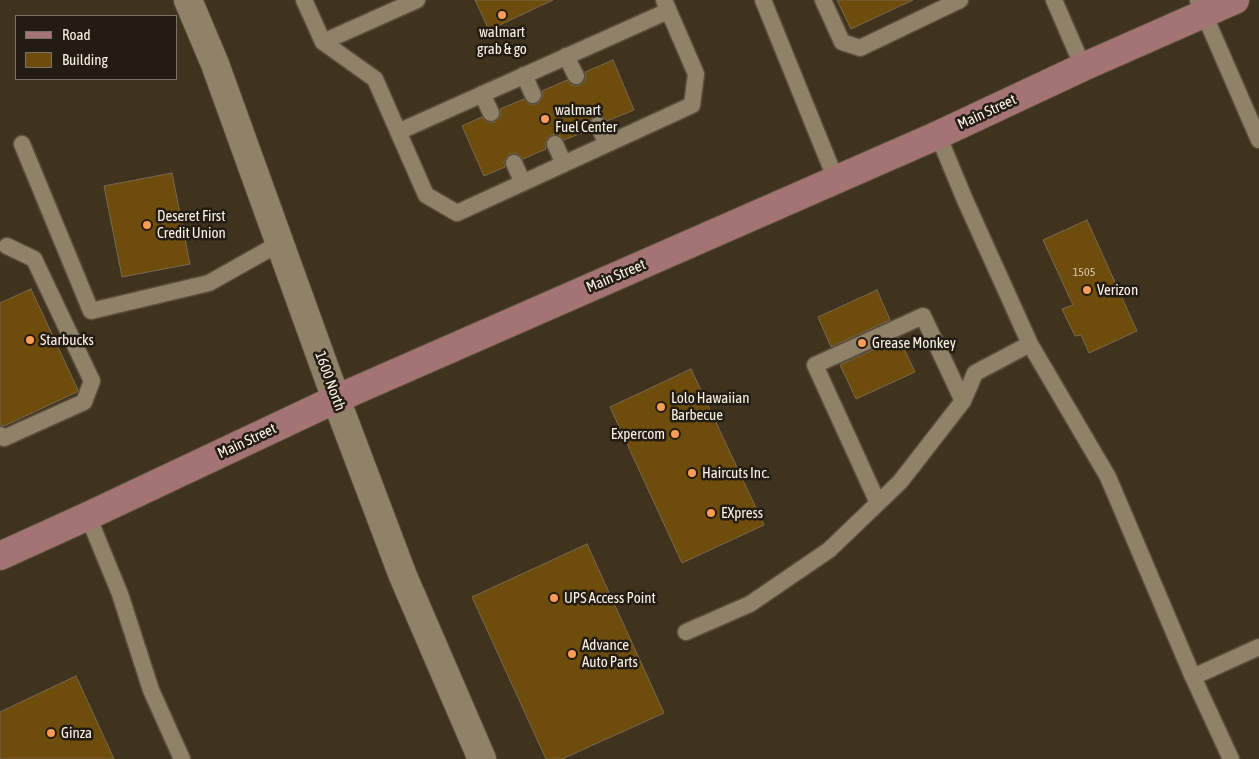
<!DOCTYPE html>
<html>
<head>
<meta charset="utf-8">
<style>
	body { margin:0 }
	#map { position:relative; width:1259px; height:759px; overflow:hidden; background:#40331e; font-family:"Asap Condensed",sans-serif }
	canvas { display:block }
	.legend { position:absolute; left:15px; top:15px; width:162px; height:65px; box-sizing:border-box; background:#221c13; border:1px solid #787267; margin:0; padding:6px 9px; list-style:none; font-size:15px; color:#faf2e5 }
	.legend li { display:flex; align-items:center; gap:10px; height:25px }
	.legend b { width:25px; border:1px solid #787267 }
</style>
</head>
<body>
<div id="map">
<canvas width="1259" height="759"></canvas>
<ul class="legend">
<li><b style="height:6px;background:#a47374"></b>Road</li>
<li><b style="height:14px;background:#6e4c0b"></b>Building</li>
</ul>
</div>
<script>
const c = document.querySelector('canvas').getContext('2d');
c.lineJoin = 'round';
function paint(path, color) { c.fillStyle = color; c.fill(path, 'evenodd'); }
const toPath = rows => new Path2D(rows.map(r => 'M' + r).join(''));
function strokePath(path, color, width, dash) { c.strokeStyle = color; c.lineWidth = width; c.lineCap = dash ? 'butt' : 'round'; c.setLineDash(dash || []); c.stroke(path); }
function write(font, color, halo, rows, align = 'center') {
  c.font = font + ' "Asap Condensed",sans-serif'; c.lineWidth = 5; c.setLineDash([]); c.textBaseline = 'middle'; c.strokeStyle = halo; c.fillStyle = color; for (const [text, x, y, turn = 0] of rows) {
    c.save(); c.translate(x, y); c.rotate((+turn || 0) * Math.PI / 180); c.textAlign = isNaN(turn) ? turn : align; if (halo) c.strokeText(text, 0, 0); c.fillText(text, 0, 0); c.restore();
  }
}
const building = toPath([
	[475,0,553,0,489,30,475,0],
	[837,0,913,0,851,29,837,0],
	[613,60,634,110,607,121,603,117,599,115,594,116,590,120,588,125,589,130,564,140,560,136,556,134,551,135,547,139,545,143,546,149,523,159,519,155,515,153,510,154,506,158,504,162,505,167,484,176,462,126,482,117,486,121,490,123,495,122,499,118,501,114,500,109,524,99,528,103,532,105,537,104,541,100,543,96,542,91,567,80,571,85,576,86,580,85,585,81,586,77,585,72,613,60],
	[172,173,190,264,122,277,104,186,172,173],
	[1087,220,1137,331,1089,353,1081,335,1075,336,1062,309,1073,305,1043,240,1087,220],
	[31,289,78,390,77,392,4,426,0,425,0,303,31,289],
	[877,290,890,320,831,347,818,317,877,290],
	[899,338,915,372,856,399,840,365,899,338],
	[691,369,764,525,682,563,610,407,691,369],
	[587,544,664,713,562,759,546,759,472,597,587,544],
	[76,676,114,759,0,759,0,712,76,676]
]);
paint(building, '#6e4c0b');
strokePath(building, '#786952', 1);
const lane = toPath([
	[304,0,323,42,375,79,426,195,457,213,692,105,696,74,664,0],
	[763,0,836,180],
	[823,0,842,42,860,48,960,0],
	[1054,0,1083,67],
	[1198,0,1259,140],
	[323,42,417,0],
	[566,56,576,76],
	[524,75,533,95],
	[482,94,491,113],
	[598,125,607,144],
	[398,132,668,11],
	[938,135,965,200,1030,344,1108,477,1193,677,1259,647],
	[22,144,91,311,209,283,280,243],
	[555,144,564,164],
	[514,163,523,183],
	[0,435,4,438,84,402,92,381,34,259,7,246],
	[878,503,815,365,923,316,963,401],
	[88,516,120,594,151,690,182,759],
	[686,632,750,604,829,550,900,482,963,401,975,373,1030,344],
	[1193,677,1231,759]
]);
const street = toPath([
	[336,399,403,576,482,759]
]);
const secondary = toPath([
	[188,0,215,64,336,399]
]);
const primary = toPath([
	[0,556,88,516,336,399,938,135,1083,67,1235,0]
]);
strokePath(lane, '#5a4e3c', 19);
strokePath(street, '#5a4e3c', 30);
strokePath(secondary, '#5a4e3c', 30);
strokePath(primary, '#5a4e3c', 30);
strokePath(lane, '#908169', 16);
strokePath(street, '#908169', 28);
strokePath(secondary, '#908169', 28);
strokePath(primary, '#a47374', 28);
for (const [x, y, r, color] of [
	[502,15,5,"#fd9c56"],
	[545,119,5,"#fd9c56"],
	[147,225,5,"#fd9c56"],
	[1087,290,5,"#fd9c56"],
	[30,340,5,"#fd9c56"],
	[862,343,5,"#fd9c56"],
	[661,407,5,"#fd9c56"],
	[675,434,5,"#fd9c56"],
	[692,473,5,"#fd9c56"],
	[711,513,5,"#fd9c56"],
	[554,598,5,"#fd9c56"],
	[572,654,5,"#fd9c56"],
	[51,733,5,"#fd9c56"]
]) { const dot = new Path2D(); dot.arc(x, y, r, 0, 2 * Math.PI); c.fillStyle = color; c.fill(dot); strokePath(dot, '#221c13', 2); }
write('12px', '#d7c8ae', null, [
	["1505",1084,272]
]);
write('15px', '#faf2e5', '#221c13', [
	["walmart",502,32,"center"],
	["grab & go",502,49,"center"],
	["walmart",555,110],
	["Fuel Center",555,127],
	["Deseret First",157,216],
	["Credit Union",157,233],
	["Verizon",1097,290],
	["Starbucks",40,340],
	["Grease Monkey",872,343],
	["Lolo Hawaiian",671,398],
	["Barbecue",671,415],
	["Expercom",665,434,"right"],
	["Haircuts Inc.",702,473],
	["EXpress",721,513],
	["UPS Access Point",564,598],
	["Advance",582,645],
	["Auto Parts",582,662],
	["Ginza",61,733]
], 'left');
write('15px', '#faf2e5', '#221c13', [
	["Main Street",987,112,-25],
	["Main Street",616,276,-23],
	["1600 North",330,381,70],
	["Main Street",247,441,-25]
]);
</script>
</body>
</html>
